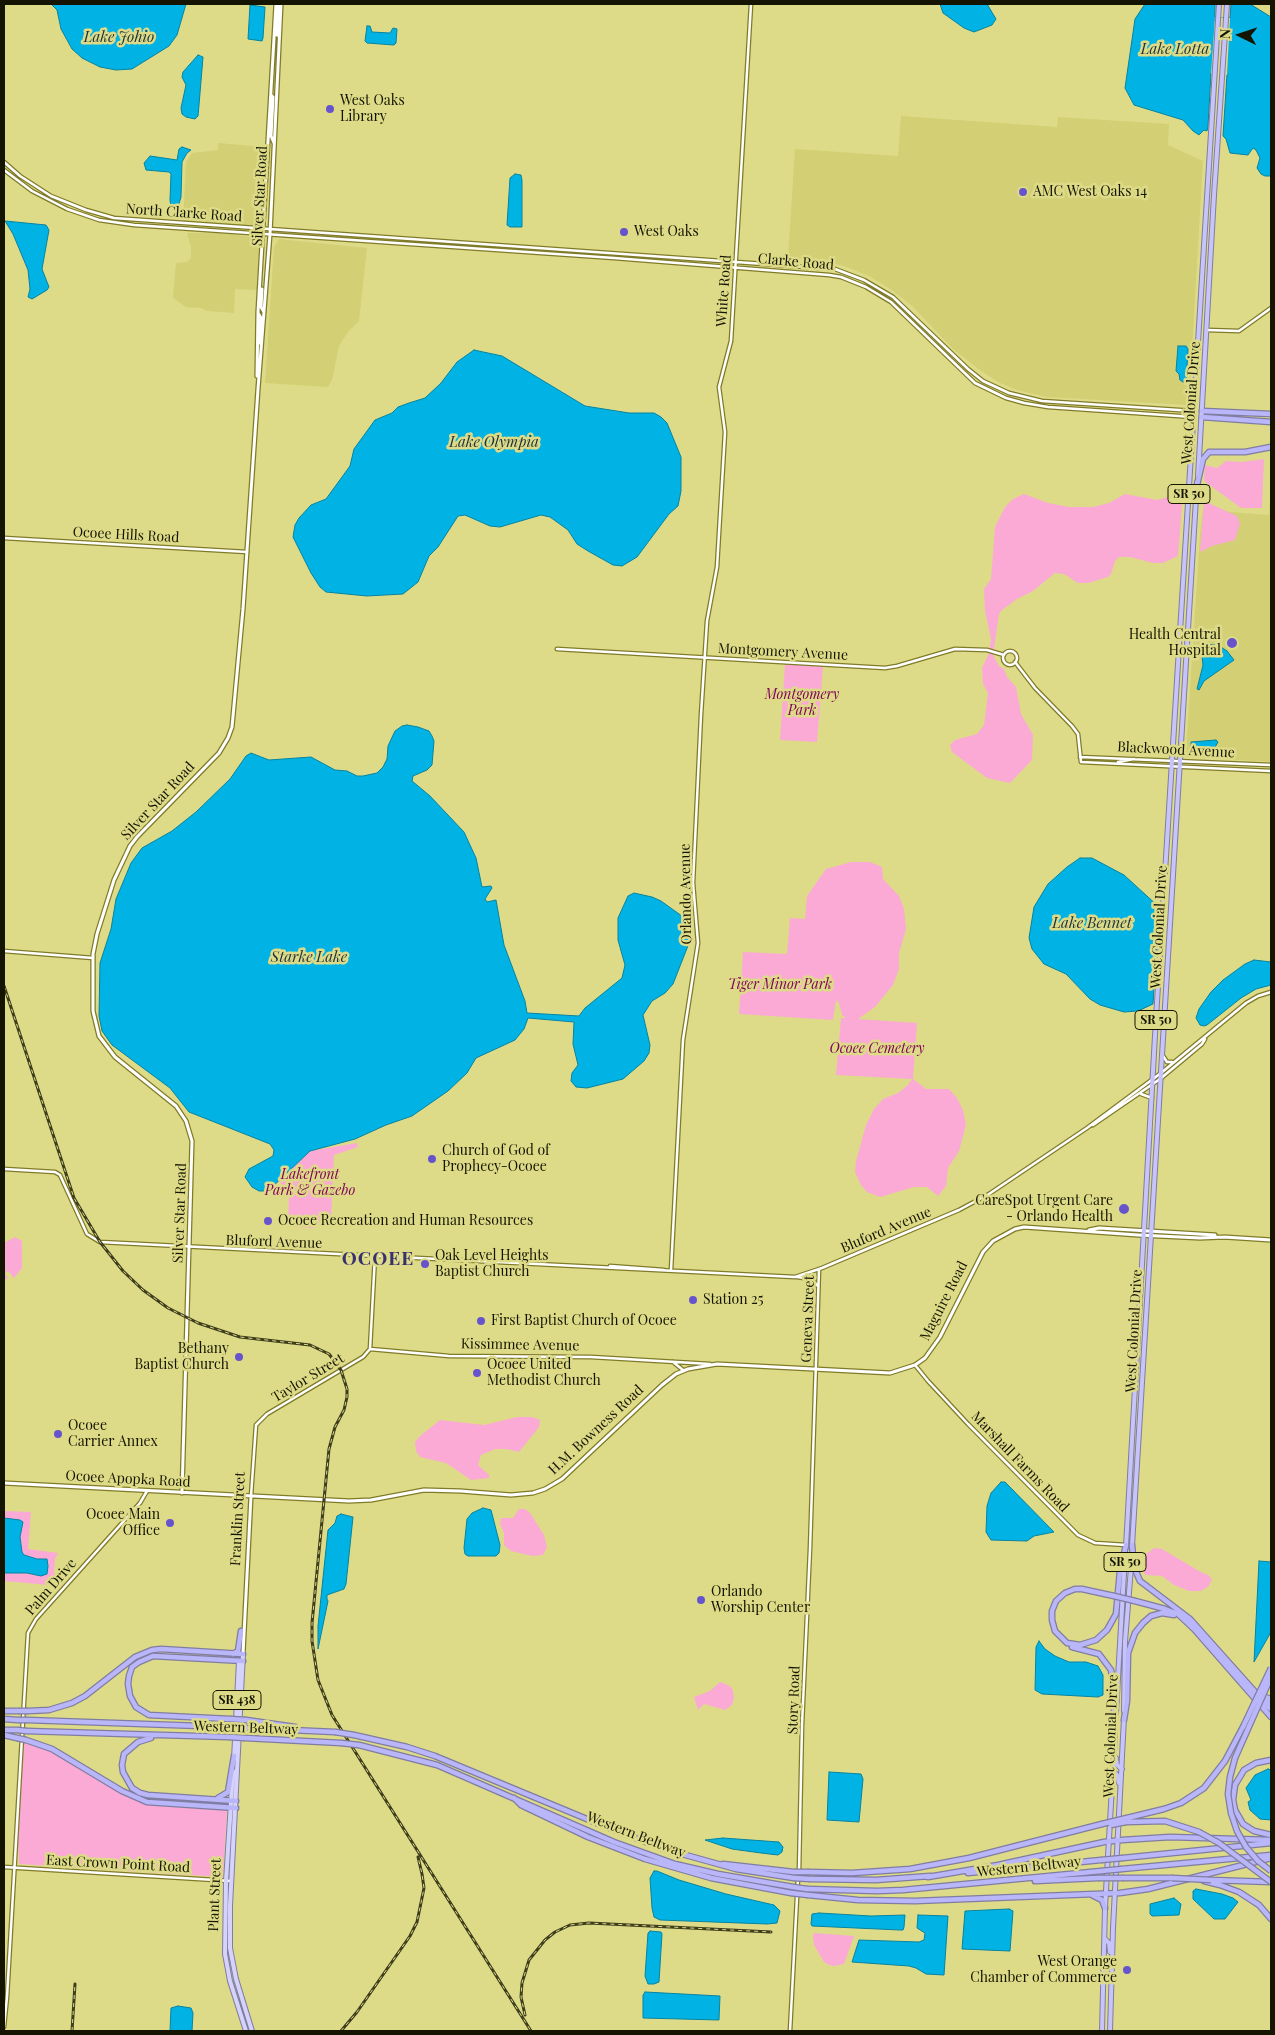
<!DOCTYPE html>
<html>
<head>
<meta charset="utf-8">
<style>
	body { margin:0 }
	#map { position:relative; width:1275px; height:2035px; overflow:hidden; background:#dedb88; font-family:"Playfair Display",serif }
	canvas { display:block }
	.frame { position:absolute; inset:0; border:5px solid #151400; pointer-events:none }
	.north { position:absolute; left:1215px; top:10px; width:50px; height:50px; -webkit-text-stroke:4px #dedb88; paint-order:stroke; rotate:274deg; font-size:14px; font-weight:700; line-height:20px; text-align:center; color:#151400 }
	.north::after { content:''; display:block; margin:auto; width:18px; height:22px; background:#151400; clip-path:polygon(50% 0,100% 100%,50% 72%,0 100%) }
</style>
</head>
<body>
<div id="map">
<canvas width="1275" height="2035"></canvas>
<div class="frame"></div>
<div class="north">N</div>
</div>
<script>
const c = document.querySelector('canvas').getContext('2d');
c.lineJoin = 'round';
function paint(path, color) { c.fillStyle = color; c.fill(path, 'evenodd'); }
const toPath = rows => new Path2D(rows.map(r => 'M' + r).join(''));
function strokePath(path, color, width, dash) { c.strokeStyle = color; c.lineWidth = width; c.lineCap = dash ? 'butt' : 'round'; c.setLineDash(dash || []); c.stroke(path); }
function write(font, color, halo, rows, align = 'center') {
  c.font = font + ' "Playfair Display",serif'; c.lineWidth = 5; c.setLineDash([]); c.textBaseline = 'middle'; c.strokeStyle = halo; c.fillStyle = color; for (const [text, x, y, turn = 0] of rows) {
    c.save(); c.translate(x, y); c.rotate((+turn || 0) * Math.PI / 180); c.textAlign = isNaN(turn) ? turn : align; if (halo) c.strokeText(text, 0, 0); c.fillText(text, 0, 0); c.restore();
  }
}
paint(toPath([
	[901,116,1057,127,1058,117,1169,124,1168,145,1203,161,1189,403,1186,405,1046,397,1017,390,1000,383,981,371,954,350,912,306,892,290,869,276,844,266,821,261,788,258,795,149,898,156],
	[218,143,265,147,259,222,256,225,252,226,183,222,186,162,192,153,218,150],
	[187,233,224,233,259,238,257,290,235,289,234,313,207,311,201,308,186,307,173,298,176,263,187,262,191,258,191,247],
	[279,239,367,248,359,321,348,332,339,346,332,380,328,387,265,383,274,247],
	[1271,485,1271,762,1191,757,1186,752,1200,534,1203,510,1269,515]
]), '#d3cf74');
paint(toPath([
	[1264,459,1262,508,1241,508,1204,481,1205,465,1217,468,1226,461,1242,462],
	[1183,493,1178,556,1163,563,1153,563,1130,557,1119,557,1115,561,1111,574,1108,577,1088,583,1078,583,1064,574,1055,573,1033,591,1017,599,1002,610,999,614,993,655,999,666,1004,669,1007,677,1016,687,1021,714,1033,735,1032,760,1010,783,987,778,952,752,950,745,955,740,977,734,984,725,988,693,983,684,982,668,989,653,991,639,985,611,984,589,991,579,995,527,1005,507,1013,499,1024,494,1048,503,1069,507,1093,507,1109,503,1125,494,1157,500],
	[1204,501,1237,516,1240,524,1235,540,1212,546,1200,552],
	[785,664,823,666,817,742,780,740],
	[851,862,870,862,882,867,883,879,899,896,904,909,906,929,899,953,899,969,893,985,875,1007,858,1019,917,1023,913,1079,926,1089,949,1089,957,1098,963,1110,966,1125,959,1151,948,1168,946,1186,938,1196,927,1187,914,1187,880,1197,867,1192,861,1185,855,1172,856,1161,866,1125,874,1109,883,1099,898,1093,908,1085,912,1079,836,1075,841,1018,846,1018,842,1015,839,1003,836,1000,833,1020,739,1014,743,952,787,954,790,918,805,919,807,896,826,869],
	[357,1143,358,1147,334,1155,331,1220,312,1228,288,1226,289,1194,279,1181,310,1151],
	[15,1237,22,1241,22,1268,14,1278,8,1271,5,1273,8,1279,4,1279,4,1243],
	[517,1417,532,1417,540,1420,539,1427,519,1452,507,1449,495,1449,481,1455,478,1465,489,1475,489,1478,471,1480,446,1463,420,1457,416,1451,415,1442,420,1436,440,1420,484,1425],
	[519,1509,525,1509,530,1513,544,1535,547,1547,543,1555,532,1556,511,1551,504,1545,504,1533,500,1524,501,1518,513,1518],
	[4,1511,31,1512,28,1549,58,1553,55,1559,54,1573,63,1583,60,1586,4,1581],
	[1154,1548,1162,1549,1199,1571,1208,1575,1212,1579,1209,1586,1201,1591,1189,1591,1174,1585,1162,1576,1145,1575,1140,1562,1144,1556],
	[720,1682,730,1686,733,1691,734,1698,732,1705,725,1710,704,1704,698,1710,694,1697,710,1691],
	[21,1739,52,1749,133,1797,160,1804,227,1809,223,1877,19,1864,17,1824],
	[814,1933,854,1936,844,1964,834,1966,829,1965,824,1962,814,1945,813,1936]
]), '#faaad5');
const water = toPath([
	[51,4,186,4,177,35,169,46,132,69,116,70,100,67,82,58,72,49,61,29,57,10,51,4],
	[940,4,987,4,996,19,992,25,974,32,964,28,943,13,940,4],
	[1145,4,1215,4,1215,17,1230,18,1231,4,1250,4,1271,17,1271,176,1265,176,1261,174,1257,168,1260,158,1256,150,1253,148,1248,155,1230,153,1226,139,1223,136,1227,74,1211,73,1208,126,1207,131,1204,130,1199,135,1193,131,1183,120,1134,105,1125,88,1135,19,1145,4],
	[250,5,265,7,263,38,262,41,248,39,250,5],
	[367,26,370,26,372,32,390,33,393,28,397,29,396,43,394,45,367,43,365,41,367,26],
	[198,55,203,57,199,105,198,116,195,119,186,117,182,114,181,108,186,85,182,77,183,72,198,55],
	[182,147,191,150,187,153,182,162,181,197,178,207,174,209,171,207,170,200,171,174,169,172,146,170,144,163,150,156,177,160,179,149,182,147],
	[515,174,521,175,522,180,522,227,510,227,507,225,510,178,515,174],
	[5,221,46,225,49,230,42,269,49,287,47,290,32,299,28,297,30,289,28,270,13,234,5,221],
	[1178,346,1186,346,1188,349,1186,384,1180,380,1179,374,1176,371,1178,346],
	[474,350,502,356,585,406,629,413,654,413,661,417,667,423,681,457,681,491,678,506,669,514,637,557,622,566,613,565,588,551,577,544,568,530,550,517,541,515,500,527,490,526,465,515,458,516,438,547,429,556,418,582,403,594,367,596,326,592,320,587,311,573,293,537,295,525,299,518,311,505,326,499,350,466,354,449,375,420,392,413,398,407,409,403,425,398,441,383,457,362,474,350],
	[1204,644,1218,645,1227,651,1234,660,1204,681,1199,690,1197,689,1203,665,1201,647,1204,644],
	[407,725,418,727,429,731,432,736,434,741,432,765,427,770,413,776,412,781,430,796,464,832,476,858,482,887,491,886,492,888,485,899,487,902,496,900,504,945,525,1001,527,1013,579,1016,585,1008,622,978,625,965,618,940,618,918,628,896,634,893,652,897,661,901,686,919,691,925,691,938,673,984,665,993,652,1001,643,1015,650,1045,649,1053,644,1061,623,1079,587,1088,576,1087,571,1081,572,1073,578,1065,573,1044,574,1022,528,1018,524,1029,515,1040,476,1058,467,1073,448,1091,412,1116,386,1125,355,1139,310,1151,268,1191,259,1191,252,1187,245,1177,249,1169,273,1156,274,1150,270,1144,189,1112,170,1088,112,1045,102,1031,99,1016,100,963,111,929,116,899,131,863,142,848,172,831,196,812,230,779,246,756,251,753,269,760,311,757,335,770,347,771,357,776,363,776,377,773,383,767,387,759,388,746,395,731,402,726,407,725],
	[1216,740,1218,742,1211,754,1195,756,1191,752,1191,742,1216,740],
	[1080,858,1092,858,1124,875,1159,907,1153,1004,1138,1011,1124,1012,1100,1005,1090,999,1066,974,1044,964,1032,949,1029,938,1034,907,1048,884,1067,867,1080,858],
	[1254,960,1271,962,1271,985,1256,989,1241,998,1207,1025,1204,1026,1200,1025,1196,1018,1199,1009,1211,992,1223,980,1245,964,1254,960],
	[1001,1482,1005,1482,1054,1532,1034,1536,1027,1541,991,1540,986,1532,987,1506,991,1493,1001,1482],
	[483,1508,491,1510,500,1545,499,1553,496,1556,468,1556,465,1554,464,1548,467,1519,472,1513,483,1508],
	[341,1514,353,1517,346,1584,344,1589,327,1595,327,1599,328,1601,318,1649,318,1626,328,1530,335,1523,337,1516,341,1514],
	[4,1518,20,1520,23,1522,20,1537,22,1552,24,1555,37,1559,47,1559,48,1566,47,1574,41,1576,27,1573,4,1573,4,1518],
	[1259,1561,1271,1562,1271,1632,1254,1662,1259,1561],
	[1039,1641,1045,1649,1055,1656,1069,1662,1086,1662,1098,1666,1103,1675,1103,1695,1098,1697,1042,1694,1035,1690,1036,1647,1039,1641],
	[1268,1769,1271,1770,1271,1820,1260,1819,1250,1810,1248,1802,1251,1800,1246,1788,1255,1775,1268,1769],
	[829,1772,861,1774,863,1779,859,1822,827,1820,829,1772],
	[723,1838,779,1842,783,1847,782,1852,778,1855,761,1853,732,1849,705,1840,723,1838],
	[654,1871,657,1871,679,1880,726,1894,774,1905,780,1911,777,1923,767,1924,660,1920,654,1917,652,1908,650,1878,654,1871],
	[1196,1889,1222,1894,1233,1898,1238,1902,1225,1919,1214,1919,1193,1899,1193,1891,1196,1889],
	[1174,1898,1181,1904,1179,1915,1152,1916,1150,1914,1150,1904,1174,1898],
	[1009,1909,1013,1911,1010,1951,962,1949,965,1911,1009,1909],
	[819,1913,871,1916,905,1915,904,1927,903,1930,900,1930,812,1926,811,1924,812,1914,819,1913],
	[918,1915,948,1916,944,1975,926,1974,916,1968,909,1966,852,1962,859,1940,919,1942,924,1940,925,1933,917,1928,918,1915],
	[650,1931,661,1932,662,1934,659,1982,654,1984,648,1984,645,1976,648,1933,650,1931],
	[645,1992,720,1996,719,2020,643,2018,643,1995,645,1992],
	[178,2006,191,2008,193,2013,192,2031,170,2031,171,2008,178,2006]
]);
paint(water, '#00b3e4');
strokePath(water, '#0683a0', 1);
paint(toPath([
	[1215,17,1230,18,1227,75,1211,74]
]), '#dedb88');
const tertiary = toPath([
	[4,162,20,176,51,196,86,210,114,218,835,269,864,280,893,297,968,369,983,381,1009,393,1042,401,1194,411],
	[4,170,32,191,67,209,99,220,134,225,614,258,829,275,841,277,866,287,891,302,975,383,1006,398,1024,403,1048,407,1193,417],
	[1207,330,1239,331,1271,308],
	[4,538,247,552],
	[557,649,885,668,897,666,955,649,987,650,1004,655],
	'1003 658a7 7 0 1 1 14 0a7 7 0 1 1-14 0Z',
	[1015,662,1035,688,1072,726,1078,734,1081,762,1271,771],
	[1080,757,1271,765],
	[1118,762,1134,759],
	[4,951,93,958],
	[1163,1056,1167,1062,1172,1062],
	[1141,1094,1152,1098],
	[1093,1125,1160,1079,1202,1044,1205,1039],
	[4,1169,55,1172,60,1175,87,1234,100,1242,795,1277,822,1268,959,1210,989,1194,1087,1128,1161,1073,1246,1003,1258,996,1271,992],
	[610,1266,664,1270],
	[671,1270,683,1040,698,943,693,883,701,715,707,621,717,567,725,432,719,387,731,341,751,4],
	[797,1277,811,1279,818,1286],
	[370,1349,449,1356,591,1357,710,1364],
	[370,1349,375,1256],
	[673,1362,683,1370],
	[915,1365,928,1381,968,1424,1078,1535,1095,1543,1126,1545],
	[251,1496,256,1425,267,1414,363,1357,370,1349],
	[4,1867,231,1881],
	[799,1872,802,1725,810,1549,819,1269],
	[4,2027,7,1997,28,1633,36,1619,140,1503,147,1491],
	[790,2031,798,1878]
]);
const secondary = toPath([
	[279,4,277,35,279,36],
	[271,95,273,97,271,136,274,143],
	[262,289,261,307,264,312],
	[258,313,261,318,260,343],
	[257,376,258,312,276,4],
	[1089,1230,1099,1228,1215,1235],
	[1224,1237,1271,1240],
	[4,1483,349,1501,371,1500,424,1490,460,1491,511,1495,533,1493,545,1489,562,1479,662,1385,676,1374,688,1369,717,1364,890,1373,915,1365,925,1358,940,1337,983,1252,993,1241,1015,1229,1024,1227,1138,1235,1200,1238,1224,1237],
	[182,1493,192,1141,186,1121,176,1106,115,1057,99,1036,93,1011,93,954,97,934,114,880,130,846,137,837,219,753,228,738,232,727,243,609,258,389,270,234,281,4],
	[243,1654,251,1496]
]);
const primary = toPath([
	[243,1654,230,1906,230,1948,236,1979,252,2031],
	[234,1759,239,1661],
	[233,1771,226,1881,225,1954,230,1981,246,2031]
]);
const trunk = toPath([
	[1198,476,1214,195,1227,4],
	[1126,1546,1156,1018,1219,4],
	[1132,1546,1197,482],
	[1124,1711,1125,1642,1132,1555],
	[1116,1713,1125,1556],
	[1116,1758,1117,1765,1122,1769],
	[1112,1770,1117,1775,1119,1783],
	[1105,1939,1109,1943,1110,1952],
	[1102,2031,1105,1908,1115,1735],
	[1110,2031,1113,1928,1124,1718]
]);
const motorway = toPath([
	[1202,411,1271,414],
	[1202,417,1271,422],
	[1197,485,1203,459,1209,452,1245,452,1271,447],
	[1132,1545,1134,1567,1140,1581,1190,1619,1257,1694,1271,1705],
	[1114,1596,1082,1589,1075,1589,1065,1593,1056,1601,1052,1611,1052,1620,1055,1631,1067,1643,1080,1645,1096,1640,1107,1630,1116,1614,1120,1571,1126,1545],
	[1135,1601,1165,1609,1178,1614,1194,1629,1271,1717],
	[1072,1647,1099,1654,1111,1670,1114,1690,1114,1738],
	[233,1654,238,1651,241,1631],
	[1262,1696,1271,1699],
	[1260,1701,1271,1709],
	[4,1711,18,1711],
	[28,1711,49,1710,72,1703,85,1696,135,1657,152,1650,161,1649,243,1654],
	[4,1719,18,1720],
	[230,1719,149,1715,136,1707,130,1696,128,1684,129,1676,132,1667,139,1662,153,1656,243,1661],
	[27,1720,230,1727],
	[246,1720,295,1727],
	[1124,1720,1127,1701,1128,1653,1135,1633,1143,1623,1151,1616,1162,1613,1174,1615],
	[246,1728,335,1732],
	[4,1730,17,1730],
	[26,1731,229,1737],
	[4,1735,17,1738],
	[354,1735,407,1747,435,1756,594,1822,664,1849,736,1869,794,1878],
	[151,1738,138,1742,124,1754,122,1765,123,1772,132,1788,140,1793,148,1795,236,1801],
	[245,1738,341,1743],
	[26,1740,52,1749,122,1791,147,1802,236,1808],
	[359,1745,437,1765,614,1842,675,1864,718,1874,793,1887],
	[1271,1760,1256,1763,1244,1770,1235,1785,1233,1800,1235,1810,1243,1824,1254,1831,1271,1835],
	[218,1798,228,1792,234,1756],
	[514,1798,521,1805,588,1837,645,1859,711,1878,791,1893],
	[1127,1818,1164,1809,1181,1803,1204,1788,1225,1761,1243,1727],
	[1126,1822,1165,1821,1199,1832],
	[1123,1858,1271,1843],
	[723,1864,794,1872],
	[1122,1869,1271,1855],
	[809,1872,852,1873,910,1869,969,1858,1102,1824],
	[968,1873,1101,1860],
	[928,1877,998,1865,1104,1842,1122,1840,1170,1837,1271,1840],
	[1124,1878,1172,1878],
	[810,1879,876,1880,930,1876],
	[1211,1880,1271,1882],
	[1035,1881,1098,1878],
	[1204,1881,1220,1885,1239,1892,1259,1905,1271,1919],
	[807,1889,877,1891,903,1890,1101,1871],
	[808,1895,858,1900,915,1901,1120,1893,1148,1889,1271,1858],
	[1092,1895,1102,1900,1105,1908]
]);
strokePath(tertiary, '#807b28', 5);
strokePath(secondary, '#807b28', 5.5);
strokePath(primary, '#807da2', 6);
strokePath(trunk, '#807da2', 6);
strokePath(motorway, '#807da2', 7);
strokePath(tertiary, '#fff', 2.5);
strokePath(secondary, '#fff', 3);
strokePath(primary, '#d5d3fb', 4);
strokePath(trunk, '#c7c4fa', 4);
strokePath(motorway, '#b9b6f9', 4.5);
const rail = toPath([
	[4,986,74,1198,100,1242,123,1271,143,1290,168,1308,198,1323,240,1337,310,1345,329,1354,341,1370,347,1389,347,1397,344,1410,335,1427,329,1449,312,1623,312,1641,318,1680,332,1715,531,2031],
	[525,2015,521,1997,522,1983,529,1960,545,1940,555,1932,570,1925,589,1923,771,1932],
	[72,2031,75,1984],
	[341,2031,357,2012,410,1936,417,1922,424,1888,422,1874,418,1857]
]);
strokePath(rail, '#3e3d1c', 3);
strokePath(rail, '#dedb88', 1, [4]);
const motorwayBridge = toPath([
	[1114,1596,1135,1601],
	[1271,1677,1235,1758,1230,1777,1228,1794,1231,1813,1237,1831,1246,1847,1258,1861,1271,1871],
	[18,1711,28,1711],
	[230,1719,246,1720],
	[18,1720,27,1720],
	[230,1727,246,1728],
	[1243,1727,1271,1668],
	[17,1730,26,1731],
	[335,1732,354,1735],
	[229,1737,245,1738],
	[17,1738,26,1740],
	[341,1743,359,1745],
	[1102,1824,1127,1818],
	[1111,1825,1126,1822],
	[1199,1832,1219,1843,1271,1882],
	[1101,1860,1123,1858],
	[1101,1871,1122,1869],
	[794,1872,809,1872],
	[794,1878,810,1879],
	[1098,1878,1124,1878],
	[1172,1878,1211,1880],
	[793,1887,807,1889],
	[791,1893,808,1895]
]);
strokePath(motorwayBridge, '#807da2', 7, []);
strokePath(motorwayBridge, '#b9b6f9', 4.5);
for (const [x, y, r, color] of [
	[330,109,5,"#6753cc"],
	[1023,192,5,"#6753cc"],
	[624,232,5,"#6753cc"],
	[1232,643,6,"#6753cc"],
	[432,1159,5,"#6753cc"],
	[1124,1209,6,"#6753cc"],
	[268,1221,5,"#6753cc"],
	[425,1264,5,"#6753cc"],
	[693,1300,5,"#6753cc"],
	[481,1321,5,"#6753cc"],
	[239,1357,5,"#6753cc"],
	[477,1373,5,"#6753cc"],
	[58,1434,5,"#6753cc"],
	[170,1523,5,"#6753cc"],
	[701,1600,5,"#6753cc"],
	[1127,1970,5,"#6753cc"]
]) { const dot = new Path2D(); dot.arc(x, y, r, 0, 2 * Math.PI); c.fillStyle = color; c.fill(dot); strokePath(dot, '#dedb88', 2); }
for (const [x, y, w] of [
	[1189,494,42],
	[1156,1020,42],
	[1125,1562,42],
	[237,1700,48]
]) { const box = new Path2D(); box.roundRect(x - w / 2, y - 9.5, w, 19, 4); c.fillStyle = '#dedb88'; c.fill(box); strokePath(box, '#151400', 1); }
write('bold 12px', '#151400', null, [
	["SR 50",1189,494],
	["SR 50",1156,1020],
	["SR 50",1125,1562],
	["SR 438",237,1700]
]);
write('14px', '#151400', '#dedb88', [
	["West Oaks",340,101],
	["Library",340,117],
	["AMC West Oaks 14",1033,192],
	["West Oaks",634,232],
	["Health Central",1221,635,"right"],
	["Hospital",1221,651,"right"],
	["Church of God of",442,1151],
	["Prophecy-Ocoee",442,1167],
	["CareSpot Urgent Care",1113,1201,"right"],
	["- Orlando Health",1113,1217,"right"],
	["Ocoee Recreation and Human Resources",278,1221],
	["Oak Level Heights",435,1256],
	["Baptist Church",435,1272],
	["Station 25",703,1300],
	["First Baptist Church of Ocoee",491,1321],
	["Bethany",229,1349,"right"],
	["Baptist Church",229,1365,"right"],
	["Ocoee United",487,1365],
	["Methodist Church",487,1381],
	["Ocoee",68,1426],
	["Carrier Annex",68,1442],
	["Ocoee Main",160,1515,"right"],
	["Office",160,1531,"right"],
	["Orlando",711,1592],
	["Worship Center",711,1608],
	["West Orange",1117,1962,"right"],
	["Chamber of Commerce",1117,1978,"right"]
], 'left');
write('14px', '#151400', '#dedb88', [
	["Silver Star Road",260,196,-87],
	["North Clarke Road",184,213,4],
	["Clarke Road",796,262,5],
	["White Road",724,291,-86],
	["West Colonial Drive",1191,403,-86],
	["Ocoee Hills Road",126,535,3],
	["Montgomery Avenue",783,652,3],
	["Blackwood Avenue",1176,750,3],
	["Silver Star Road",158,801,-47],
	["Orlando Avenue",686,894,-91],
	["West Colonial Drive",1159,927,-87],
	["Silver Star Road",180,1213,-88],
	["Bluford Avenue",886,1230,-23],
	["Bluford Avenue",274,1242,2],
	["Maguire Road",944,1301,-63],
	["Geneva Street",808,1319,-88],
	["West Colonial Drive",1134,1331,-87],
	["Kissimmee Avenue",520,1345,1],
	["Taylor Street",308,1378,-31],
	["H.M. Bowness Road",596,1430,-43],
	["Marshall Farms Road",1020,1462,46],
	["Ocoee Apopka Road",128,1479,3],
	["Franklin Street",238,1519,-87],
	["Palm Drive",51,1587,-49],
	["Story Road",794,1700,-88],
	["Western Beltway",246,1728,2],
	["West Colonial Drive",1111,1736,-88],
	["Western Beltway",636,1835,21],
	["East Crown Point Road",118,1864,3],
	["Western Beltway",1029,1867,-6],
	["Plant Street",215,1895,-88]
]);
write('italic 14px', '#81055b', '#dedb88', [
	["Montgomery",802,695],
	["Park",802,711],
	["Tiger Minor Park",780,985],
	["Ocoee Cemetery",877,1049],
	["Lakefront",310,1175],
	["Park & Gazebo",310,1191]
]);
write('italic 15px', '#1c323c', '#dedb88', [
	["Lake Johio",119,37],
	["Lake Lotta",1175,49],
	["Lake Olympia",494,442],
	["Lake Bennet",1092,923],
	["Starke Lake",309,957]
]);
c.letterSpacing = '1px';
write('bold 19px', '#39316d', '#dedb88', [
	["OCOEE",378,1259]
]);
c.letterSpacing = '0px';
</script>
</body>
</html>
